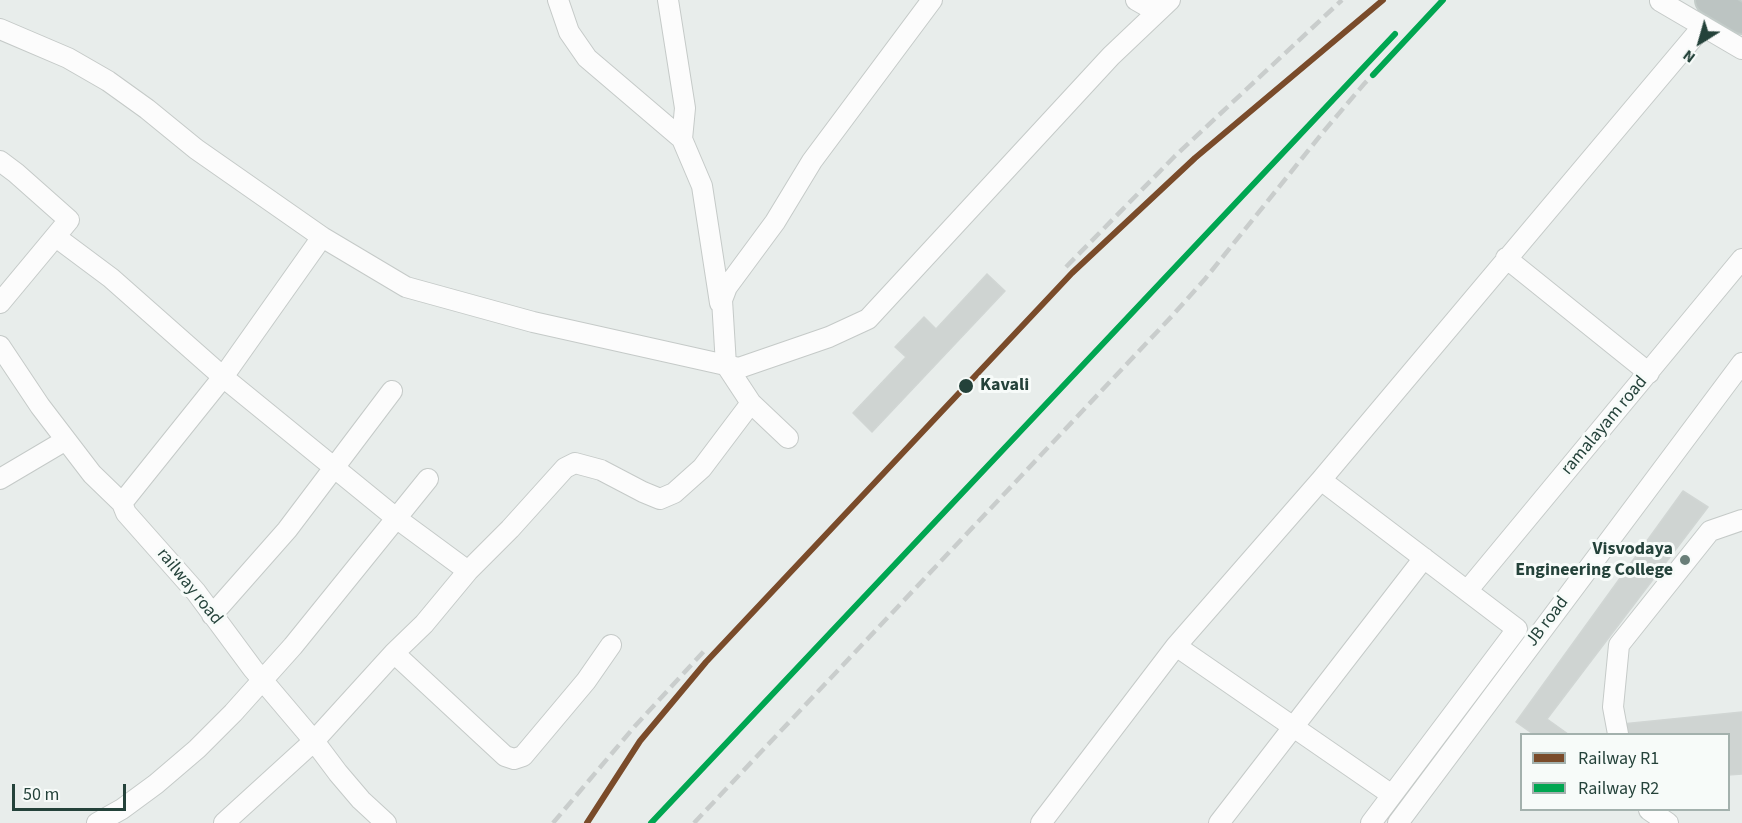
<!DOCTYPE html>
<html>
<head>
<meta charset="utf-8">
<style>
	body { margin:0 }
	#map { position:relative; width:1742px; height:823px; overflow:hidden; background:#e8edeb; font-family:"Source Sans 3",sans-serif }
	canvas { display:block }
	.legend { position:absolute; left:1520px; top:733px; width:210px; height:78px; box-sizing:border-box; background:#f7fbf9; border:2px solid #a3b1ad; margin:0; padding:8px 10px; list-style:none; font-size:18px; color:#24423a }
	.legend li { display:flex; align-items:center; gap:12px; height:30px }
	.legend b { width:30px; border:2px solid #a3b1ad }
	.north { position:absolute; left:1670px; top:12px; width:60px; height:60px; -webkit-text-stroke:4px #f7fbf9; paint-order:stroke; rotate:217deg; font-size:16px; font-weight:700; line-height:24px; text-align:center; color:#24423a }
	.north::after { content:''; display:block; margin:auto; width:21px; height:27px; background:#24423a; clip-path:polygon(50% 0,100% 100%,50% 72%,0 100%) }
	.scale { position:absolute; left:12px; top:784px; width:114px; height:27px; box-sizing:border-box; border:3px solid #24423a; border-top:0; padding-left:8px; font-size:18px; line-height:21px; white-space:nowrap; color:#24423a; -webkit-text-stroke:4px #f7fbf9; paint-order:stroke }
</style>
</head>
<body>
<div id="map">
<canvas width="1742" height="823"></canvas>
<ul class="legend">
<li><b style="height:8px;background:#7a4b2a"></b>Railway R1</li>
<li><b style="height:8px;background:#00a651"></b>Railway R2</li>
</ul>
<div class="north">N</div>
<div class="scale">50 m</div>
</div>
<script>
const c = document.querySelector('canvas').getContext('2d');
c.lineJoin = 'round';
function paint(path, color) { c.fillStyle = color; c.fill(path, 'evenodd'); }
const toPath = rows => new Path2D(rows.map(r => 'M' + r).join(''));
function strokePath(path, color, width, dash) { c.strokeStyle = color; c.lineWidth = width; c.lineCap = dash ? 'butt' : 'round'; c.setLineDash(dash || []); c.stroke(path); }
function write(font, color, halo, rows, align = 'center') {
  c.font = font + ' "Source Sans 3",sans-serif'; c.lineWidth = 6; c.setLineDash([]); c.textBaseline = 'middle'; c.strokeStyle = halo; c.fillStyle = color; for (const [text, x, y, turn = 0] of rows) {
    c.save(); c.translate(x, y); c.rotate((+turn || 0) * Math.PI / 180); c.textAlign = isNaN(turn) ? turn : align; if (halo) c.strokeText(text, 0, 0); c.fillText(text, 0, 0); c.restore();
  }
}
const building = toPath([
	[987,274,1005,291,872,432,853,413,906,357,895,347,924,317,936,329,987,274],
	[1683,491,1708,507,1547,719,1568,734,1533,734,1516,722,1683,491],
	[1742,712,1742,774,1728,775,1728,734,1623,734,1622,724,1742,712]
]);
paint(building, '#cfd4d2');
strokePath(building, '#d1d6d4', 1.5);
const minor = toPath([
	[558,0,569,32,587,58,682,139],
	[668,0,685,108,682,139,702,186,720,303],
	[1136,0,1157,12],
	[1660,1,1742,49],
	[0,29,68,58,108,81,147,109,196,149,322,237,406,287,533,322,739,368,829,337,868,319,1111,56,1170,0],
	[0,161,16,173,69,220,0,303],
	[56,237,111,278,223,377,396,518,468,571],
	[1506,258,1649,373],
	[0,346,40,406,92,474,122,503,126,513,196,592,253,669,314,741,338,773,361,800,386,823],
	[788,438,751,403,726,365,722,300,727,287,775,222,812,161,932,0],
	[0,479,66,440],
	[1321,480,1517,629,1371,823],
	[122,503,223,377,322,237],
	[1467,591,1742,259],
	[212,615,287,530,392,391],
	[1176,646,1392,795],
	[394,653,505,756,514,759,523,756,586,681,611,645],
	[1618,734,1613,707,1619,645,1710,531,1742,520],
	[1649,810,1668,823],
	[97,823,122,809,156,784,197,749,233,713,293,646,428,479],
	[224,823,314,741,394,653,424,624,468,571,510,529,565,468,575,463,601,470,643,492,660,499,674,493,702,468,751,403],
	[1041,823,1176,646,1321,480,1703,26],
	[1219,823,1424,558],
	[1398,823,1742,363]
]);
const highway = toPath([
	[1710,0,1742,19]
]);
strokePath(minor, '#c5cac8', 22);
strokePath(highway, '#c3ccc9', 32);
strokePath(minor, '#fcfcfc', 20);
strokePath(highway, '#bcc4c2', 28);
strokePath(toPath([
	[1066,267,1175,156,1342,0],
	[553,823,635,726,706,649],
	[587,823,640,741,706,662,1072,273,1195,158,1383,0],
	[694,823,1172,316,1205,279,1324,131,1364,84,1443,0]
]), '#c9cdcc', 4.5, [12, 6]);
strokePath(toPath([
	[587,823,640,741,706,662,1072,273,1195,158,1383,0]
]), '#7a4b2a', 6);
strokePath(toPath([
	[1373,75,1443,0],
	[651,823,1395,34]
]), '#00a651', 6);
for (const [x, y, r, color] of [
	[966,386,8,"#24423a"],
	[1685,560,6,"#697e78"]
]) { const dot = new Path2D(); dot.arc(x, y, r, 0, 2 * Math.PI); c.fillStyle = color; c.fill(dot); strokePath(dot, '#f7fbf9', 2); }
write('bold 18px', '#24423a', '#f7fbf9', [
	["Kavali",980,386]
], 'left');
write('18px', '#24423a', '#f7fbf9', [
	["ramalayam road",1605,426,-50],
	["railway road",189,587,51],
	["JB road",1548,622,-53]
]);
write('bold 18px', '#24423a', '#f7fbf9', [
	["Visvodaya",1673,550],
	["Engineering College",1673,571]
], 'right');
</script>
</body>
</html>
